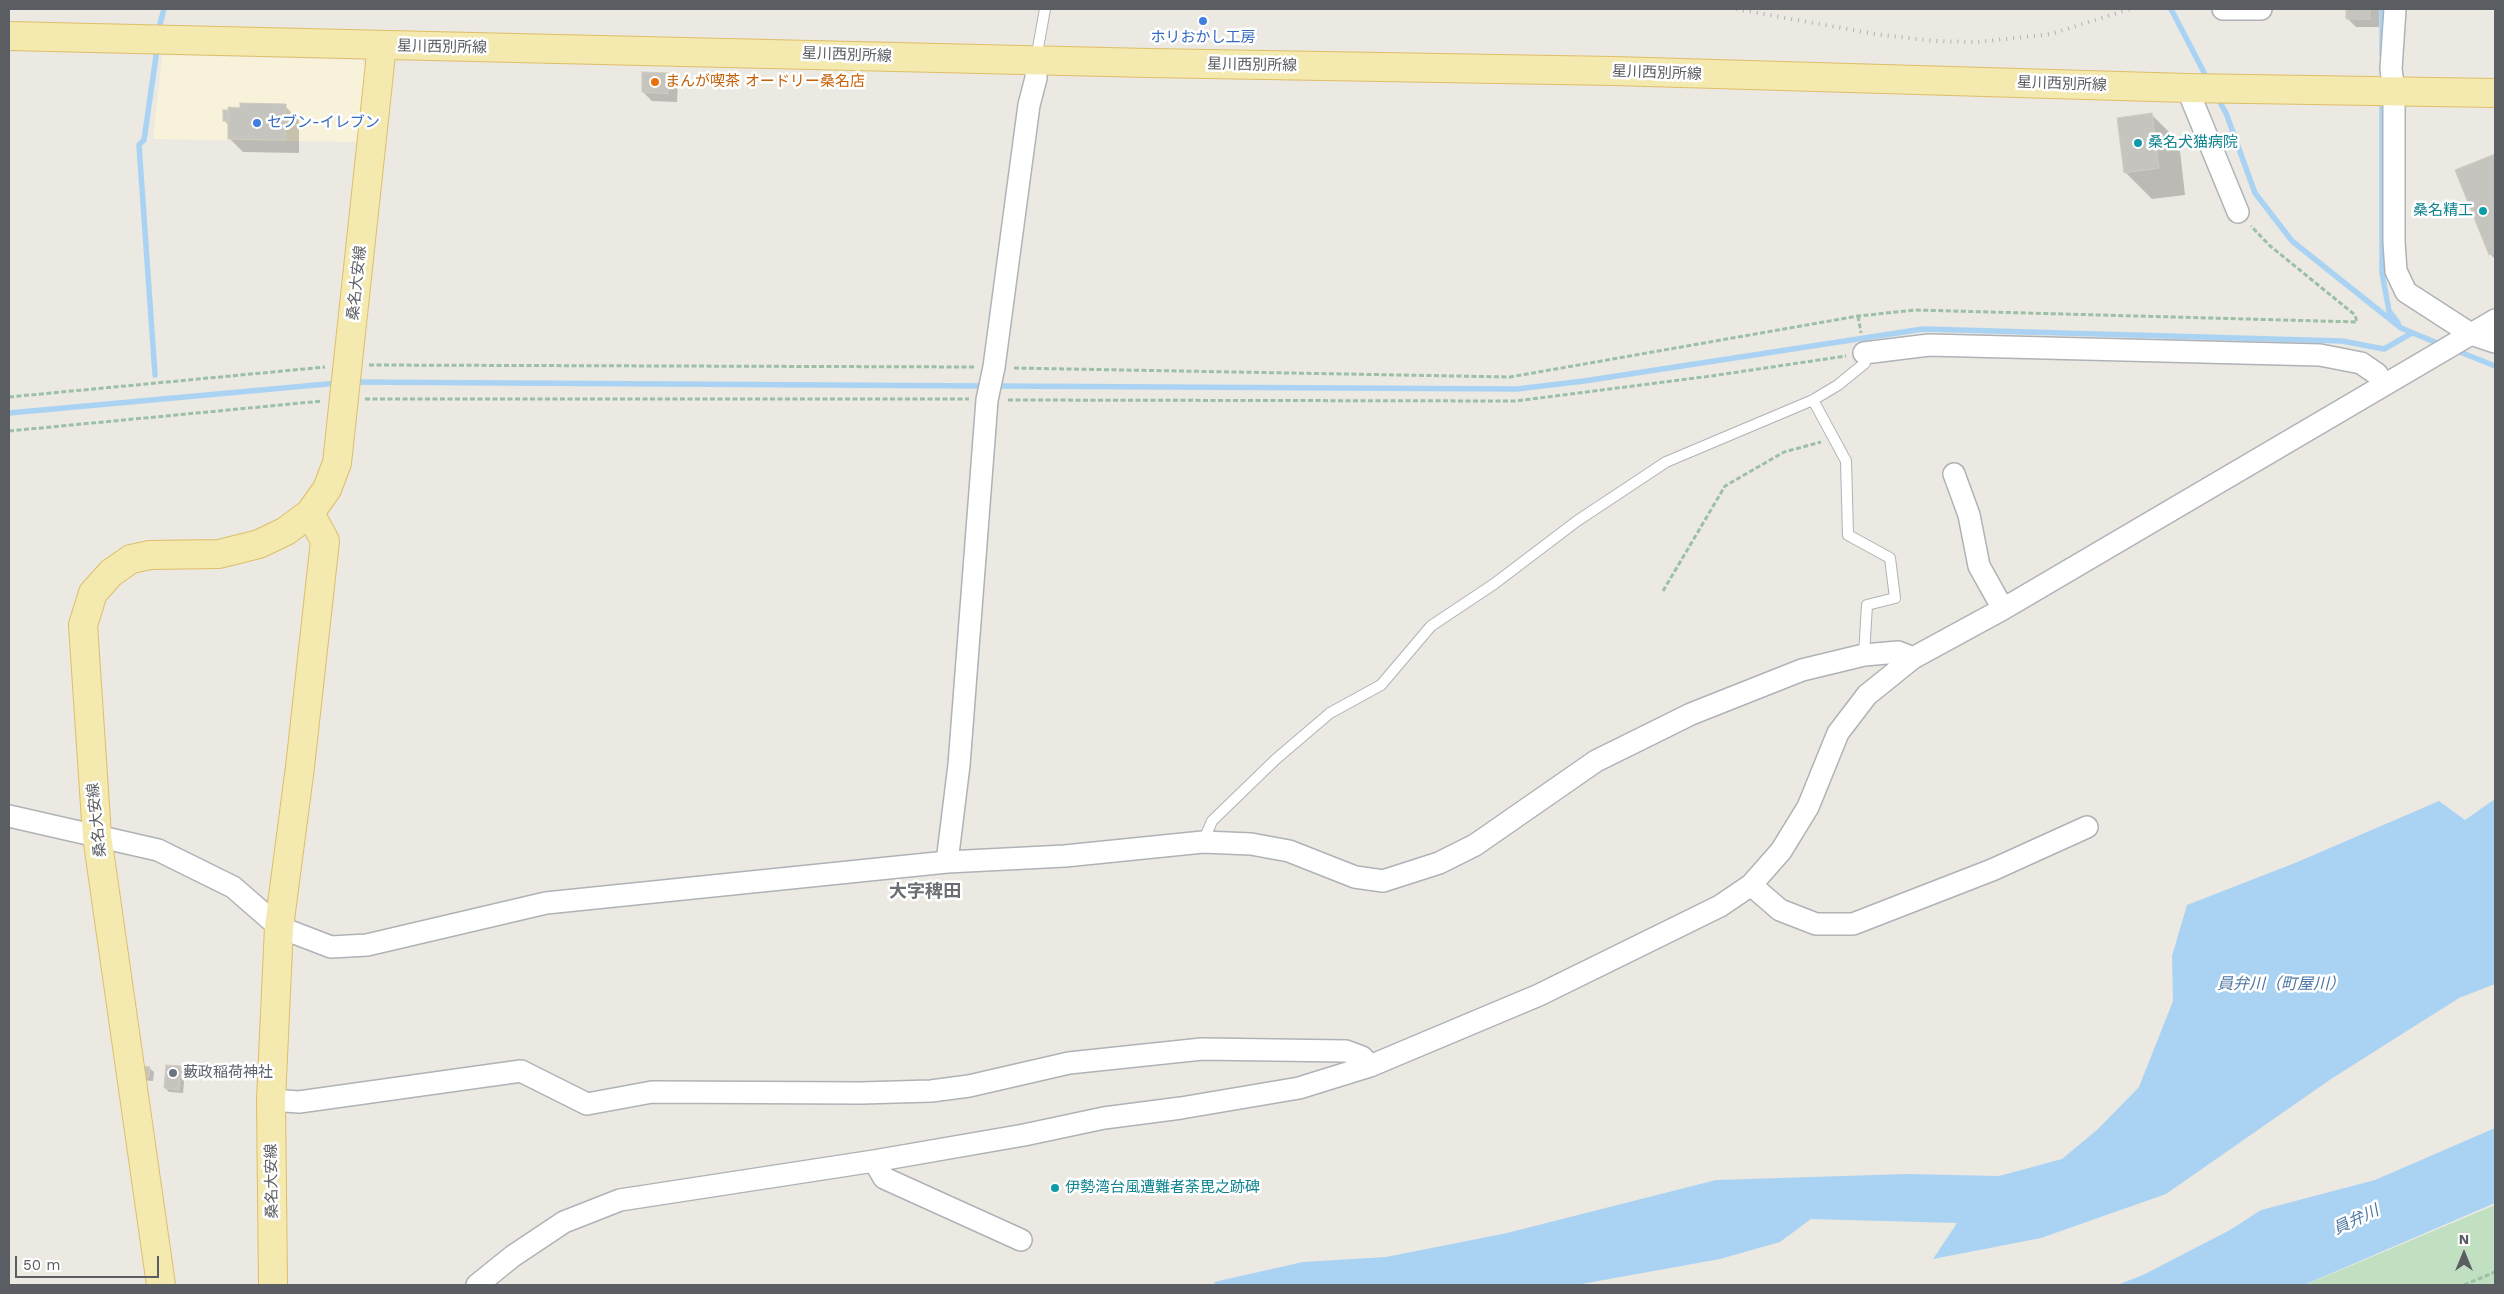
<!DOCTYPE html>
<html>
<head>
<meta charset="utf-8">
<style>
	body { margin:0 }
	#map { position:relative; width:2504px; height:1294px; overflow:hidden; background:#ebe9e2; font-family:"Work Sans",sans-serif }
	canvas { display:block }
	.frame { position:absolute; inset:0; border:10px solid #5a5d61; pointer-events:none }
	.north { position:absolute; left:2439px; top:1229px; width:50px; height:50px; -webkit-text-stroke:4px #fff; paint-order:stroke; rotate:0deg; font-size:14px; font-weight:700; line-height:20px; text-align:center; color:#5a5d61 }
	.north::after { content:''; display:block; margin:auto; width:18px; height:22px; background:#5a5d61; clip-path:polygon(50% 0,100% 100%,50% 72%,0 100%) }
	.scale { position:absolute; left:15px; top:1256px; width:144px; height:22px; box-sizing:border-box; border:2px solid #5a5d61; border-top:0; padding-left:6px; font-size:15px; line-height:18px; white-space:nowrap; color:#5a5d61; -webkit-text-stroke:4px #fff; paint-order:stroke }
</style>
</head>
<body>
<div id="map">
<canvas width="2504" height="1294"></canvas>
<div class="frame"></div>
<div class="north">N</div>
<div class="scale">50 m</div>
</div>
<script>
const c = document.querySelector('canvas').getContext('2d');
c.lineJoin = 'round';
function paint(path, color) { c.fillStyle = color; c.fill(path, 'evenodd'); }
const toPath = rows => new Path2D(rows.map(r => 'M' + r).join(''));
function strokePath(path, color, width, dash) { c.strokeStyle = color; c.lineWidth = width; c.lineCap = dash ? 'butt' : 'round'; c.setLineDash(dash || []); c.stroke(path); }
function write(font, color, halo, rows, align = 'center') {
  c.font = font + ' "Work Sans","Noto Sans JP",sans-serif'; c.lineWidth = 5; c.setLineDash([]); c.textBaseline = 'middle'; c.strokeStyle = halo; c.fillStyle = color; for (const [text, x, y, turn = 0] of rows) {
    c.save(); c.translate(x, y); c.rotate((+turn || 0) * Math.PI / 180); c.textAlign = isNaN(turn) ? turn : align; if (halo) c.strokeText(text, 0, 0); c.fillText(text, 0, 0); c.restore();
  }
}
paint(toPath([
	[164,55,362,60,366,74,357,142,153,139,162,58]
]), '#f9f2da');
paint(toPath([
	[2495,1205,2495,1285,2305,1285]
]), '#c1e0c2');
paint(toPath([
	[2495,799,2495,984,2459,998,2331,1079,2166,1194,2041,1238,1933,1259,1957,1223,1811,1219,1780,1242,1720,1259,1576,1285,1216,1285,1214,1282,1303,1262,1386,1257,1507,1233,1716,1180,1907,1174,1999,1176,2062,1159,2098,1129,2139,1087,2173,1001,2172,956,2187,905,2295,863,2439,801,2465,820],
	[2495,1128,2495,1203,2304,1285,2117,1285,2143,1275,2230,1230,2261,1210,2375,1180]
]), '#aad3f3');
paint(toPath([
	[2347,9,2379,9,2379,27,2356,27,2347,18],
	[669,74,678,83,677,102,652,101,643,92],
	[285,106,299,120,299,153,243,152,229,138,229,126,225,121,226,111,230,114,241,109],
	[2151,114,2179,142,2185,195,2152,199,2125,172],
	[2495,155,2495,259,2490,254,2457,171],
	[167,1066,181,1068,185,1072,183,1093,169,1092,165,1088],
	[149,1068,154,1072,153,1081,142,1080]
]), '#0003');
strokePath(toPath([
	[2171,9,2208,80],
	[2382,9,2382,54],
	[160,24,164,9],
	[2217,97,2226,113,2255,193,2292,241,2401,328,2442,345],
	[2382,98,2382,273,2389,311,2398,323],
	[2455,350,2495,366],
	[155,375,139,145,144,140,157,49],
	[352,382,985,386],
	[994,386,1517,389,1584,381,1923,329,2342,341,2384,349,2412,333],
	[9,413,338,383]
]), '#aad3f3', 5.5);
const building = toPath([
	[2346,9,2370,9,2370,19,2346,19,2346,9],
	[642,72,669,73,668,94,642,92,642,72],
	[240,103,286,104,285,140,228,139,228,107,240,108,240,103],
	[223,110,227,110,227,121,223,121,223,110],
	[2152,113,2159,168,2124,173,2117,118,2152,113],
	[2495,154,2495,253,2489,255,2455,170,2495,154],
	[166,1065,181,1066,179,1090,164,1088,166,1065],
	[137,1066,150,1067,149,1077,137,1076,137,1066]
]);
paint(building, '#c6c4bf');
strokePath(building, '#cfcbc1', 1);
const lane = toPath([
	[1036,59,1045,9],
	[1813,400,1846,461,1848,535,1890,558,1895,598,1867,605,1864,655],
	[1203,842,1212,821,1276,759,1330,713,1381,685,1431,626,1494,584,1577,521,1666,462,1813,400,1838,385,1865,363,1864,353]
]);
const street = toPath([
	[2223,9,2261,9],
	[2395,9,2391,69,2394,91,2394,242,2396,271,2406,292,2471,334,2495,342],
	[2187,88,2238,212],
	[1864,353,1929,345,2320,355,2361,363,2377,374,2384,384],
	[1954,474,1969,515,1979,566,2003,609],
	[9,816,158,850,233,887,279,927,331,947,367,945,546,903,947,862,1065,856,1203,842,1251,844,1289,851,1355,877,1383,881,1439,863,1475,845,1596,761,1691,714,1802,670,1864,655,1898,652,1913,658],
	[947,862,959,765,987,400,994,367,1029,105,1036,78,1036,60],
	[1751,885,1780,910,1816,924,1853,924,1992,870,2087,827],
	[271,1100,299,1102,521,1071,587,1104,652,1092,861,1093,931,1091,969,1086,1069,1063,1202,1049,1346,1051,1362,1057,1370,1066],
	[874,1161,884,1178,1021,1240],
	[477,1285,513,1256,564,1222,620,1200,874,1161,1024,1135,1104,1118,1181,1108,1299,1088,1370,1066,1539,995,1720,906,1751,885,1781,851,1808,807,1838,733,1867,695,1913,658,2003,609,2495,320]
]);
const primary = toPath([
	[9,36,1149,63,1614,71,2187,88,2495,93],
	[161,1285,97,836,83,625,93,593,111,573,131,559,150,555,219,554,259,544,286,531,310,513,327,489,337,463,382,45],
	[273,1285,271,1100,279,927,300,767,325,541,310,513]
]);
strokePath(lane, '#afb2b6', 12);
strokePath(street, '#afb2b6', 24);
strokePath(primary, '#debe68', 30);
strokePath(toPath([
	[1858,316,1861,333],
	[369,365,975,367],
	[1014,368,1510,377,1858,316,1916,310,2357,322,2355,315,2269,245,2251,226],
	[9,397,325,367],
	[365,399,969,399],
	[1008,400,1516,401,1711,376,1846,356],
	[9,431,322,401],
	[1663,591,1725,486,1784,452,1821,442],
	[2464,1285,2495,1272]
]), '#9bc0a6', 3, [5, 2.5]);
strokePath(lane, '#fff', 10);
strokePath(street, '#fff', 21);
strokePath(primary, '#f4e9ae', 28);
strokePath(toPath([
	[1736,9,1875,34,1933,41,1978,42,2051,34,2130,9]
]), '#b0b1b1', 4, [1, 6]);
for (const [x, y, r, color] of [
	[1203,21,5,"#3f7fe0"],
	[655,82,5,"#e8710a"],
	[257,123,5,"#3f7fe0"],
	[2138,143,5,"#0f9aa8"],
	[2483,211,5,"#0f9aa8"],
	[173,1073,5,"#6b7280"],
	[1055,1188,5,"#0f9aa8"]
]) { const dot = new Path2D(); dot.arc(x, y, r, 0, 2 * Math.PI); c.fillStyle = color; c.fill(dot); strokePath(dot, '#fff', 2); }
write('15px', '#366cbe', '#fff', [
	["ホリおかし工房",1203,38],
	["セブン-イレブン",267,123,"left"]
]);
write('15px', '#5a5d61', '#fff', [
	["星川西別所線",442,47,1],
	["星川西別所線",847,55,2],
	["星川西別所線",1252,65,1],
	["星川西別所線",1657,73,2],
	["星川西別所線",2062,84,2],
	["桑名大安線",357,283,-84],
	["桑名大安線",97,820,-96],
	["桑名大安線",272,1181,-91]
]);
write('15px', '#c56008', '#fff', [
	["まんが喫茶 オードリー桑名店",665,82]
], 'left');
write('15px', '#0d838f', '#fff', [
	["桑名犬猫病院",2148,143],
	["桑名精工",2473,211,"right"],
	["伊勢湾台風遭難者荼毘之跡碑",1065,1188]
], 'left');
write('15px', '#5b616d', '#fff', [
	["藪政稲荷神社",183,1073]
], 'left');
write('italic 16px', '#4b75a2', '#fff', [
	["員弁川（町屋川）",2281,984],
	["員弁川",2356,1220,-25]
]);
write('bold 18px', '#6b6f73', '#fff', [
	["大字稗田",925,892]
]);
</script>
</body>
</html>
